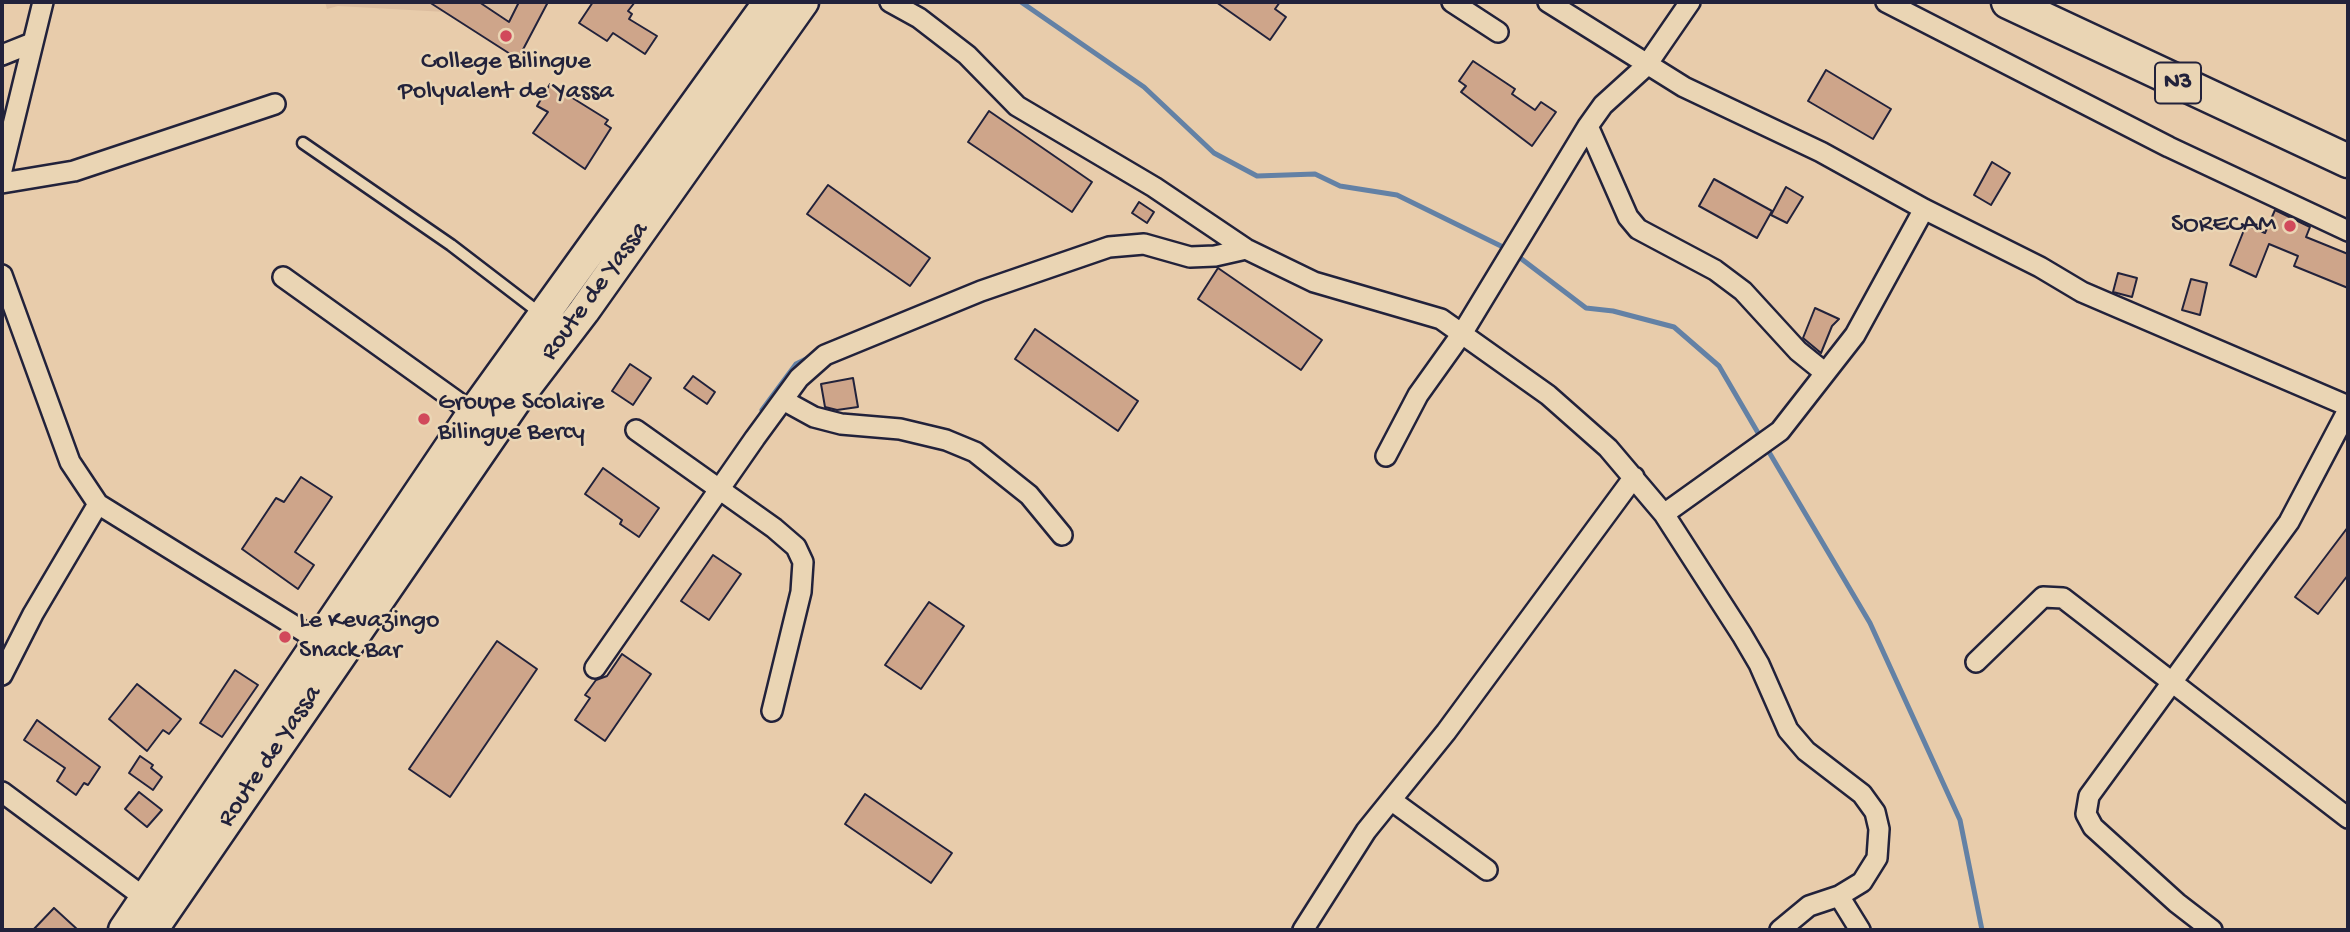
<!DOCTYPE html>
<html>
<head>
<meta charset="utf-8">
<style>
	body { margin:0 }
	#map { position:relative; width:2350px; height:932px; overflow:hidden; background:#e8ccab; font-family:"Gochi Hand",sans-serif }
	canvas { display:block }
	.frame { position:absolute; inset:0; border:4px solid #22223b; pointer-events:none }
</style>
</head>
<body>
<div id="map">
<canvas width="2350" height="932"></canvas>
<div class="frame"></div>
</div>
<script>
const c = document.querySelector('canvas').getContext('2d');
c.lineJoin = 'round';
function paint(path, color) { c.fillStyle = color; c.fill(path, 'evenodd'); }
const toPath = rows => new Path2D(rows.map(r => 'M' + r).join(''));
function strokePath(path, color, width, dash) { c.strokeStyle = color; c.lineWidth = width; c.lineCap = dash ? 'butt' : 'round'; c.setLineDash(dash || []); c.stroke(path); }
function write(font, color, halo, rows, align = 'center') {
  c.font = font + ' "Gochi Hand",sans-serif'; c.lineWidth = 5; c.setLineDash([]); c.textBaseline = 'middle'; c.strokeStyle = halo; c.fillStyle = color; for (const [text, x, y, turn = 0] of rows) {
    c.save(); c.translate(x, y); c.rotate((+turn || 0) * Math.PI / 180); c.textAlign = isNaN(turn) ? turn : align; if (halo) c.strokeText(text, 0, 0); c.fillText(text, 0, 0); c.restore();
  }
}
paint(toPath([
	[325,2,548,2,518,59,446,12,338,6,327,9]
]), '#dcbd9f');
strokePath(toPath([
	[1021,2,1144,87,1214,153,1257,176,1315,174,1340,186,1397,195,1507,249],
	[1515,254,1586,308,1613,311,1674,327,1719,366,1761,438],
	[762,410,796,364,814,355],
	[1766,447,1870,623,1960,820,1982,930]
]), '#6381a5', 5);
const building = toPath([
	[429,2,479,2,509,22,519,2,548,2,518,59,429,2],
	[593,2,635,2,628,11,632,14,629,19,657,36,645,54,613,33,607,41,579,23,593,2],
	[1216,2,1280,2,1275,9,1286,17,1270,40,1216,2],
	[1473,61,1515,89,1512,94,1535,110,1541,102,1556,112,1532,146,1461,92,1466,86,1459,81,1473,61],
	[1826,70,1891,109,1873,139,1808,101,1826,70],
	[550,84,608,120,605,124,611,128,585,169,533,133,548,112,537,106,550,84],
	[989,111,1092,182,1072,212,968,142,989,111],
	[1992,162,2010,173,1991,205,1974,195,1992,162],
	[1714,179,1772,211,1757,238,1699,206,1714,179],
	[828,185,930,258,910,286,807,214,828,185],
	[1786,187,1803,197,1787,223,1771,215,1786,187],
	[1139,202,1154,212,1147,223,1132,213,1139,202],
	[2275,210,2310,227,2306,237,2348,254,2348,288,2294,266,2298,256,2269,244,2256,277,2230,265,2246,225,2265,233,2275,210],
	[1218,268,1322,340,1301,370,1198,299,1218,268],
	[2118,273,2137,278,2132,297,2113,292,2118,273],
	[2191,279,2207,283,2200,315,2182,310,2191,279],
	[1815,308,1839,319,1832,326,1821,353,1803,338,1815,308],
	[1035,329,1138,401,1118,431,1015,359,1035,329],
	[630,364,651,378,633,405,612,391,630,364],
	[693,376,715,392,707,404,684,388,693,376],
	[853,378,858,407,837,410,825,407,821,384,853,378],
	[603,468,659,508,639,537,620,524,622,520,585,494,603,468],
	[301,477,332,497,295,552,314,565,298,589,242,549,276,498,284,502,301,477],
	[2348,527,2348,575,2318,614,2295,597,2348,527],
	[713,555,741,574,709,620,681,601,713,555],
	[929,602,964,626,921,689,885,665,929,602],
	[497,641,537,669,450,797,409,769,497,641],
	[622,654,651,674,605,741,575,720,590,698,585,695,596,680,607,676,622,654],
	[235,670,258,685,222,737,200,723,235,670],
	[137,684,181,719,169,734,163,730,147,751,109,719,137,684],
	[37,720,100,767,88,785,84,783,76,795,57,781,65,768,24,740,37,720],
	[140,756,153,765,151,768,162,777,153,790,129,773,140,756],
	[139,792,162,810,147,827,125,809,139,792],
	[865,794,952,853,931,883,845,824,865,794],
	[54,908,78,930,33,930,54,908]
]);
paint(building, '#cea58a');
strokePath(building, '#22223b', 2);
const service = toPath([
	[303,143,451,245,541,314]
]);
const minor = toPath([
	[890,2,919,18,967,55,1017,106,1154,187,1246,249,1314,282,1441,319,1548,395,1608,448,1664,514,1742,635,1759,664,1788,730,1806,751,1862,794,1875,812,1879,829,1877,858,1862,882,1839,896,1809,906,1780,930],
	[1452,2,1498,32],
	[1548,2,1684,87,1821,152,1924,209,2040,267,2082,292,2348,406],
	[1886,2,2169,147,2348,231],
	[2,55,32,43],
	[1588,126,1628,217,1638,229,1715,270,1743,291,1798,351,1824,372],
	[2,170,43,2],
	[2,183,74,171,275,104],
	[2,275,70,462,98,504,319,641],
	[283,277,473,413],
	[783,400,814,417,841,424,900,429,946,440,975,452,1029,495,1062,535],
	[636,430,774,528,796,547,803,562,801,592,772,711],
	[1386,456,1418,395,1463,332,1588,126,1603,105,1646,66,1690,2],
	[1664,514,1780,431,1855,335,1924,209],
	[1976,662,2043,597,2063,598,2348,818],
	[595,668,755,438,799,378,825,355,981,291,1109,247,1144,244,1190,257,1215,256,1246,249],
	[2,675,33,614,98,504],
	[2,792,153,904],
	[1391,800,1487,870],
	[1839,896,1860,930],
	[1303,930,1366,831,1446,732,1634,477],
	[2212,930,2177,903,2093,827,2086,814,2089,796,2289,522,2348,410]
]);
const primary = toPath([
	[124,930,473,413,769,2],
	[152,930,516,400,584,311,803,2]
]);
const trunk = toPath([
	[2008,2,2348,161]
]);
strokePath(service, '#22223b', 15);
strokePath(minor, '#22223b', 24);
strokePath(primary, '#22223b', 35);
strokePath(trunk, '#22223b', 37);
strokePath(service, '#ead5b4', 10);
strokePath(minor, '#ead5b4', 19);
strokePath(primary, '#ead5b4', 30);
strokePath(trunk, '#ead5b4', 32);
for (const [x, y, r, color] of [
	[506,36,7,"#d1495b"],
	[2290,226,7,"#d1495b"],
	[424,419,7,"#d1495b"],
	[285,637,7,"#d1495b"]
]) { const dot = new Path2D(); dot.arc(x, y, r, 0, 2 * Math.PI); c.fillStyle = color; c.fill(dot); strokePath(dot, '#ead5b4', 2.5); }
for (const [x, y, w] of [
	[2178,83,46]
]) { const box = new Path2D(); box.roundRect(x - w / 2, y - 20.5, w, 41, 5); c.fillStyle = '#ead5b4'; c.fill(box); strokePath(box, '#22223b', 2); }
write('bold 24px', '#22223b', null, [
	["N3",2178,83]
]);
write('26px', '#22223b', '#ead5b4', [
	["College Bilingue",506,63,"center"],
	["Polyvalent de Yassa",506,93,"center"],
	["SORECAM",2276,226,"right"],
	["Groupe Scolaire",438,404],
	["Bilingue Bercy",438,434],
	["Le Kevazingo",299,622],
	["Snack Bar",299,652]
], 'left');
write('26px', '#22223b', '#ead5b4', [
	["Route de Yassa",596,292,-54],
	["Route de Yassa",271,757,-56]
]);
</script>
</body>
</html>
